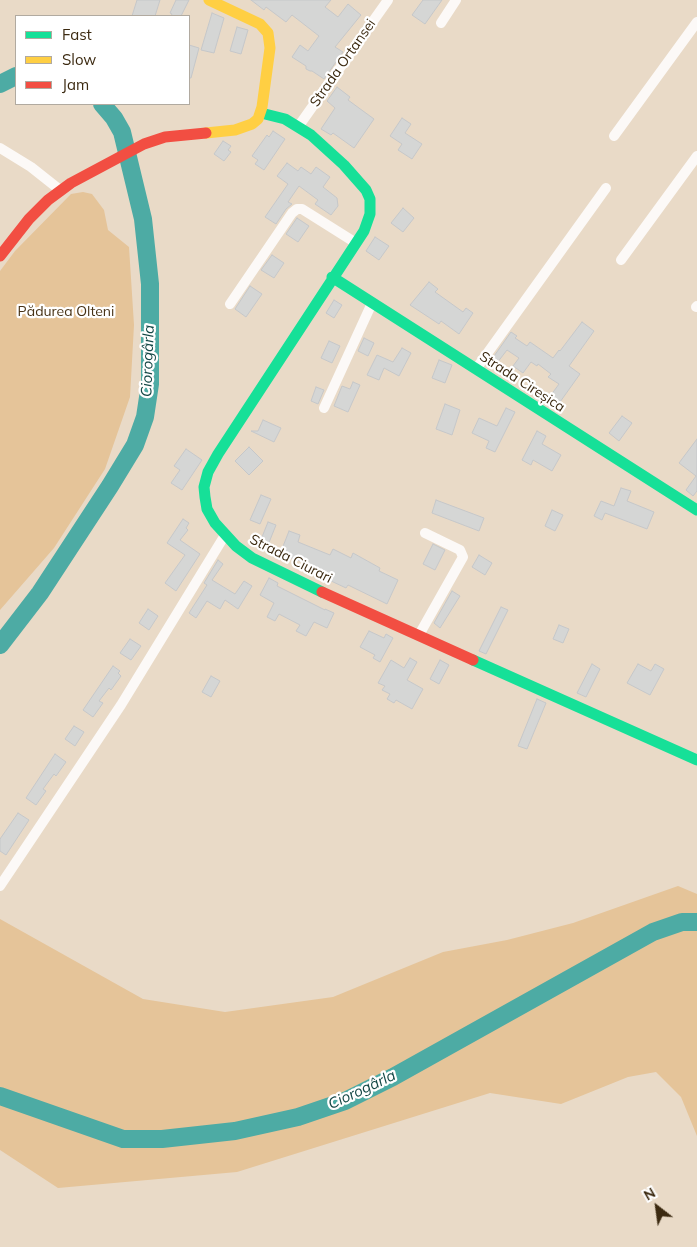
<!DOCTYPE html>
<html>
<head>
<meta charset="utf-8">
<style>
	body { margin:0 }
	#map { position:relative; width:697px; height:1247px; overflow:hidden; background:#e9dac7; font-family:Mulish,sans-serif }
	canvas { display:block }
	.legend { position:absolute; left:15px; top:15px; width:175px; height:90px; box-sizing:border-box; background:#fff; border:1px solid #b1aaa0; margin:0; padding:6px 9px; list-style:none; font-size:15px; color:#3c2a11 }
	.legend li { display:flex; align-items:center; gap:10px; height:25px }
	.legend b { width:25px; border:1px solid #b1aaa0 }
	.north { position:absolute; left:632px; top:1182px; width:50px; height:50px; -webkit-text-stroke:4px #fff; paint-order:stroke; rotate:330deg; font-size:14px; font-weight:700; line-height:20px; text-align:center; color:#3c2a11 }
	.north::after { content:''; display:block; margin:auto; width:18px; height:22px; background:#3c2a11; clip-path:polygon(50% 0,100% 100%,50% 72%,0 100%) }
</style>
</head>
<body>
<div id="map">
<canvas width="697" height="1247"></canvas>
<ul class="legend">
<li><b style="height:6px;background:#16e098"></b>Fast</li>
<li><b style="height:6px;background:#ffcf43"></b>Slow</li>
<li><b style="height:6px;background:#f24e42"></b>Jam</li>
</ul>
<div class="north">N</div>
</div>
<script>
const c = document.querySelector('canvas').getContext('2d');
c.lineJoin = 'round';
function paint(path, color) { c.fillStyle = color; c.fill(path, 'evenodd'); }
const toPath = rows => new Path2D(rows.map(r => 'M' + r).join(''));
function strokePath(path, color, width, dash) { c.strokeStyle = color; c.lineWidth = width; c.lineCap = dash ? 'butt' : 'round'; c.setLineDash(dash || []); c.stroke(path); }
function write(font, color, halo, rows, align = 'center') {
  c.font = font + ' Mulish,sans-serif'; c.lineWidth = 4.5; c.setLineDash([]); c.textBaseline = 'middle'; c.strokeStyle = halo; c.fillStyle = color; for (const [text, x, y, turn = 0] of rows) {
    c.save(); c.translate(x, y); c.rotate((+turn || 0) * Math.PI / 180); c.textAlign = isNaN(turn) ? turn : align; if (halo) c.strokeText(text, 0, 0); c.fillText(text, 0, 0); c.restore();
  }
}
paint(toPath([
	[83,192,92,194,104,210,108,230,129,247,134,325,130,397,105,469,54,548,0,610,0,271,15,251,71,194],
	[678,886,697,894,697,1136,681,1097,656,1072,628,1077,561,1104,490,1093,237,1172,58,1188,0,1150,0,919,143,999,225,1012,333,997,443,952,507,940,573,923]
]), '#e5c499');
strokePath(toPath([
	[0,84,16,76],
	[0,645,40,593,110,486,135,445,145,417,150,384,150,284,143,219,122,132,114,118,102,104],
	[0,1096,123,1139,162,1139,235,1131,298,1117,345,1101,393,1077,653,932,682,922,697,922]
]), '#4daba4', 18);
const building = toPath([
	[137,0,160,0,155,16,132,16,137,0],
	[176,0,189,0,181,16,171,16,172,14,170,13,176,0],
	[251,0,331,0,325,7,338,17,348,4,361,15,335,47,343,52,324,79,312,71,310,71,306,69,306,66,292,57,300,45,308,51,319,36,292,15,286,22,266,7,264,10,251,0],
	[423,0,442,0,425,24,412,15,423,0],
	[212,13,224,18,214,53,201,50,212,13],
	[237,27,248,30,241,54,230,51,237,27],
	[189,45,199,48,191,78,189,78,189,45],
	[337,87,350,97,348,100,374,119,354,148,333,133,331,135,321,129,335,108,327,101,337,87],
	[402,118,411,124,405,133,422,144,412,159,398,150,402,144,390,136,402,118],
	[273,131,285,139,264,170,255,164,258,160,252,156,267,135,269,137,273,131],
	[223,141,231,146,228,150,231,152,224,161,214,154,223,141],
	[287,163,298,171,301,167,311,174,316,167,330,177,323,187,337,198,338,206,331,215,315,204,318,200,299,186,288,202,292,204,286,209,276,224,265,217,288,184,277,176,287,163],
	[403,208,414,218,403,232,391,223,403,208],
	[297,218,309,226,298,242,286,234,297,218],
	[375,237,389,246,379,260,366,251,375,237],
	[272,255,284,263,274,278,261,270,272,255],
	[429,282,438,289,435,292,463,312,466,308,473,313,459,334,441,321,439,324,410,305,429,282],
	[250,286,262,294,246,317,235,309,250,286],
	[334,300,342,305,334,318,326,313,334,300],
	[582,322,594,331,569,366,580,374,560,402,551,395,559,384,548,377,551,374,538,364,537,366,531,362,523,373,513,366,519,358,507,350,497,363,492,359,511,332,517,336,515,338,527,346,530,342,553,358,559,350,560,351,582,322],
	[364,338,374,343,368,356,358,351,364,338],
	[329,341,340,346,332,363,321,358,329,341],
	[402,348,411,353,399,376,384,368,379,380,367,375,377,355,393,362,402,348],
	[439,360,452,365,445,383,432,378,439,360],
	[353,382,360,385,348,412,334,406,342,386,350,389,353,382],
	[316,387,324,390,318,404,311,401,316,387],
	[445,404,460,410,452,435,436,429,445,404],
	[506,408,515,412,495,452,486,448,489,441,472,433,479,418,497,426,506,408],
	[622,416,632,423,619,441,609,433,622,416],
	[263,420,281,428,274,442,251,431,258,431,263,420],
	[537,431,546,436,542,444,561,455,552,471,533,460,531,465,522,460,537,431],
	[697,439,697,491,693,496,686,490,696,476,679,463,697,439],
	[249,447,263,461,249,475,235,461,249,447],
	[186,449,202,460,182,490,171,483,180,470,174,466,186,449],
	[621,488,631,491,627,501,654,512,647,529,605,513,602,520,594,516,601,501,614,506,621,488],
	[261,495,271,499,260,524,250,520,261,495],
	[436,500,484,518,479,531,432,513,436,500],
	[552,510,563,515,555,531,545,526,552,510],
	[183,519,189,523,186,528,188,530,180,540,200,554,176,591,165,583,185,555,167,543,183,519],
	[268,522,276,525,268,545,260,542,268,522],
	[289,531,300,535,298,542,330,555,333,549,351,558,353,553,380,568,379,571,398,580,387,604,348,585,346,588,329,580,320,574,301,567,303,562,280,554,289,531],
	[433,544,445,550,435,570,423,564,433,544],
	[479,555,492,563,485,575,472,567,479,555],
	[218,560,223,564,212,580,235,594,244,581,252,586,238,609,225,600,220,609,207,601,196,618,189,613,207,585,204,583,218,560],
	[269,578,278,583,277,586,325,610,325,609,334,613,327,628,314,622,306,636,296,631,300,625,279,614,275,621,267,617,274,603,260,595,269,578],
	[452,591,460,596,440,628,434,623,452,591],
	[501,607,508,610,486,654,479,651,501,607],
	[148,609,158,616,149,630,139,623,148,609],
	[559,625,569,629,563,643,553,639,559,625],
	[369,631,384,638,386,634,393,638,380,662,373,658,375,655,360,647,369,631],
	[130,639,141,646,131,660,120,653,130,639],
	[410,658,417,662,407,680,423,689,412,709,396,700,394,703,387,699,390,694,382,690,385,686,378,683,391,660,404,668,410,658],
	[440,660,449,665,439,684,430,679,440,660],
	[592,664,600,669,586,697,577,693,592,664],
	[638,664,651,671,655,664,664,669,650,695,627,683,638,664],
	[113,666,120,671,118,673,121,676,111,690,109,688,99,701,103,703,93,717,83,710,113,666],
	[211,676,220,681,211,697,202,692,211,676],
	[537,699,546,703,527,749,518,746,537,699],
	[74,726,84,732,75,746,65,739,74,726],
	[55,754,66,762,56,776,54,774,43,789,46,791,36,805,26,798,55,754],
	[18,813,29,820,6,855,0,851,0,839,18,813]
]);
paint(building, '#d5d6d5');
strokePath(building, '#c5c7c9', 1);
strokePath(toPath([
	[441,23,456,0],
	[298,127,388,0],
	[614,136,697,22],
	[0,148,31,167,60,190],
	[621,260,697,156],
	[230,304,292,213,297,209,302,209,356,243],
	[696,307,697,306],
	[476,369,606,188],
	[324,408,372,303],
	[419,635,463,557,460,550,425,533],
	[0,886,121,705,225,535]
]), '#fcf9f7', 10);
strokePath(toPath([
	[261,113,285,119,311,135,344,165,366,190,370,199,370,214,364,231,218,454,208,472,204,487,205,497,207,509,215,523,236,546,252,558,322,592],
	[332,277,697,510],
	[473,660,697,760]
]), '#16e098', 11);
strokePath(toPath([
	[206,133,235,130,252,124,258,119,262,107,270,48,268,33,260,24,209,0]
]), '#ffcf43', 11);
strokePath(toPath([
	[0,256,29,219,48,200,71,183,144,144,165,137,206,133],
	[322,592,473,660]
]), '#f24e42', 11);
write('14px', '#3c2a11', '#fff', [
	["Strada Ortansei",343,63,-55],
	["Strada Cireșica",522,382,33],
	["Strada Ciurari",291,559,27]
]);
write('14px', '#473215', '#fff', [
	["Pădurea Olteni",66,312]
]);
write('italic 15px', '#144846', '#fff', [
	["Ciorogârla",148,361,-88],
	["Ciorogârla",362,1090,-25]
]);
</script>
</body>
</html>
